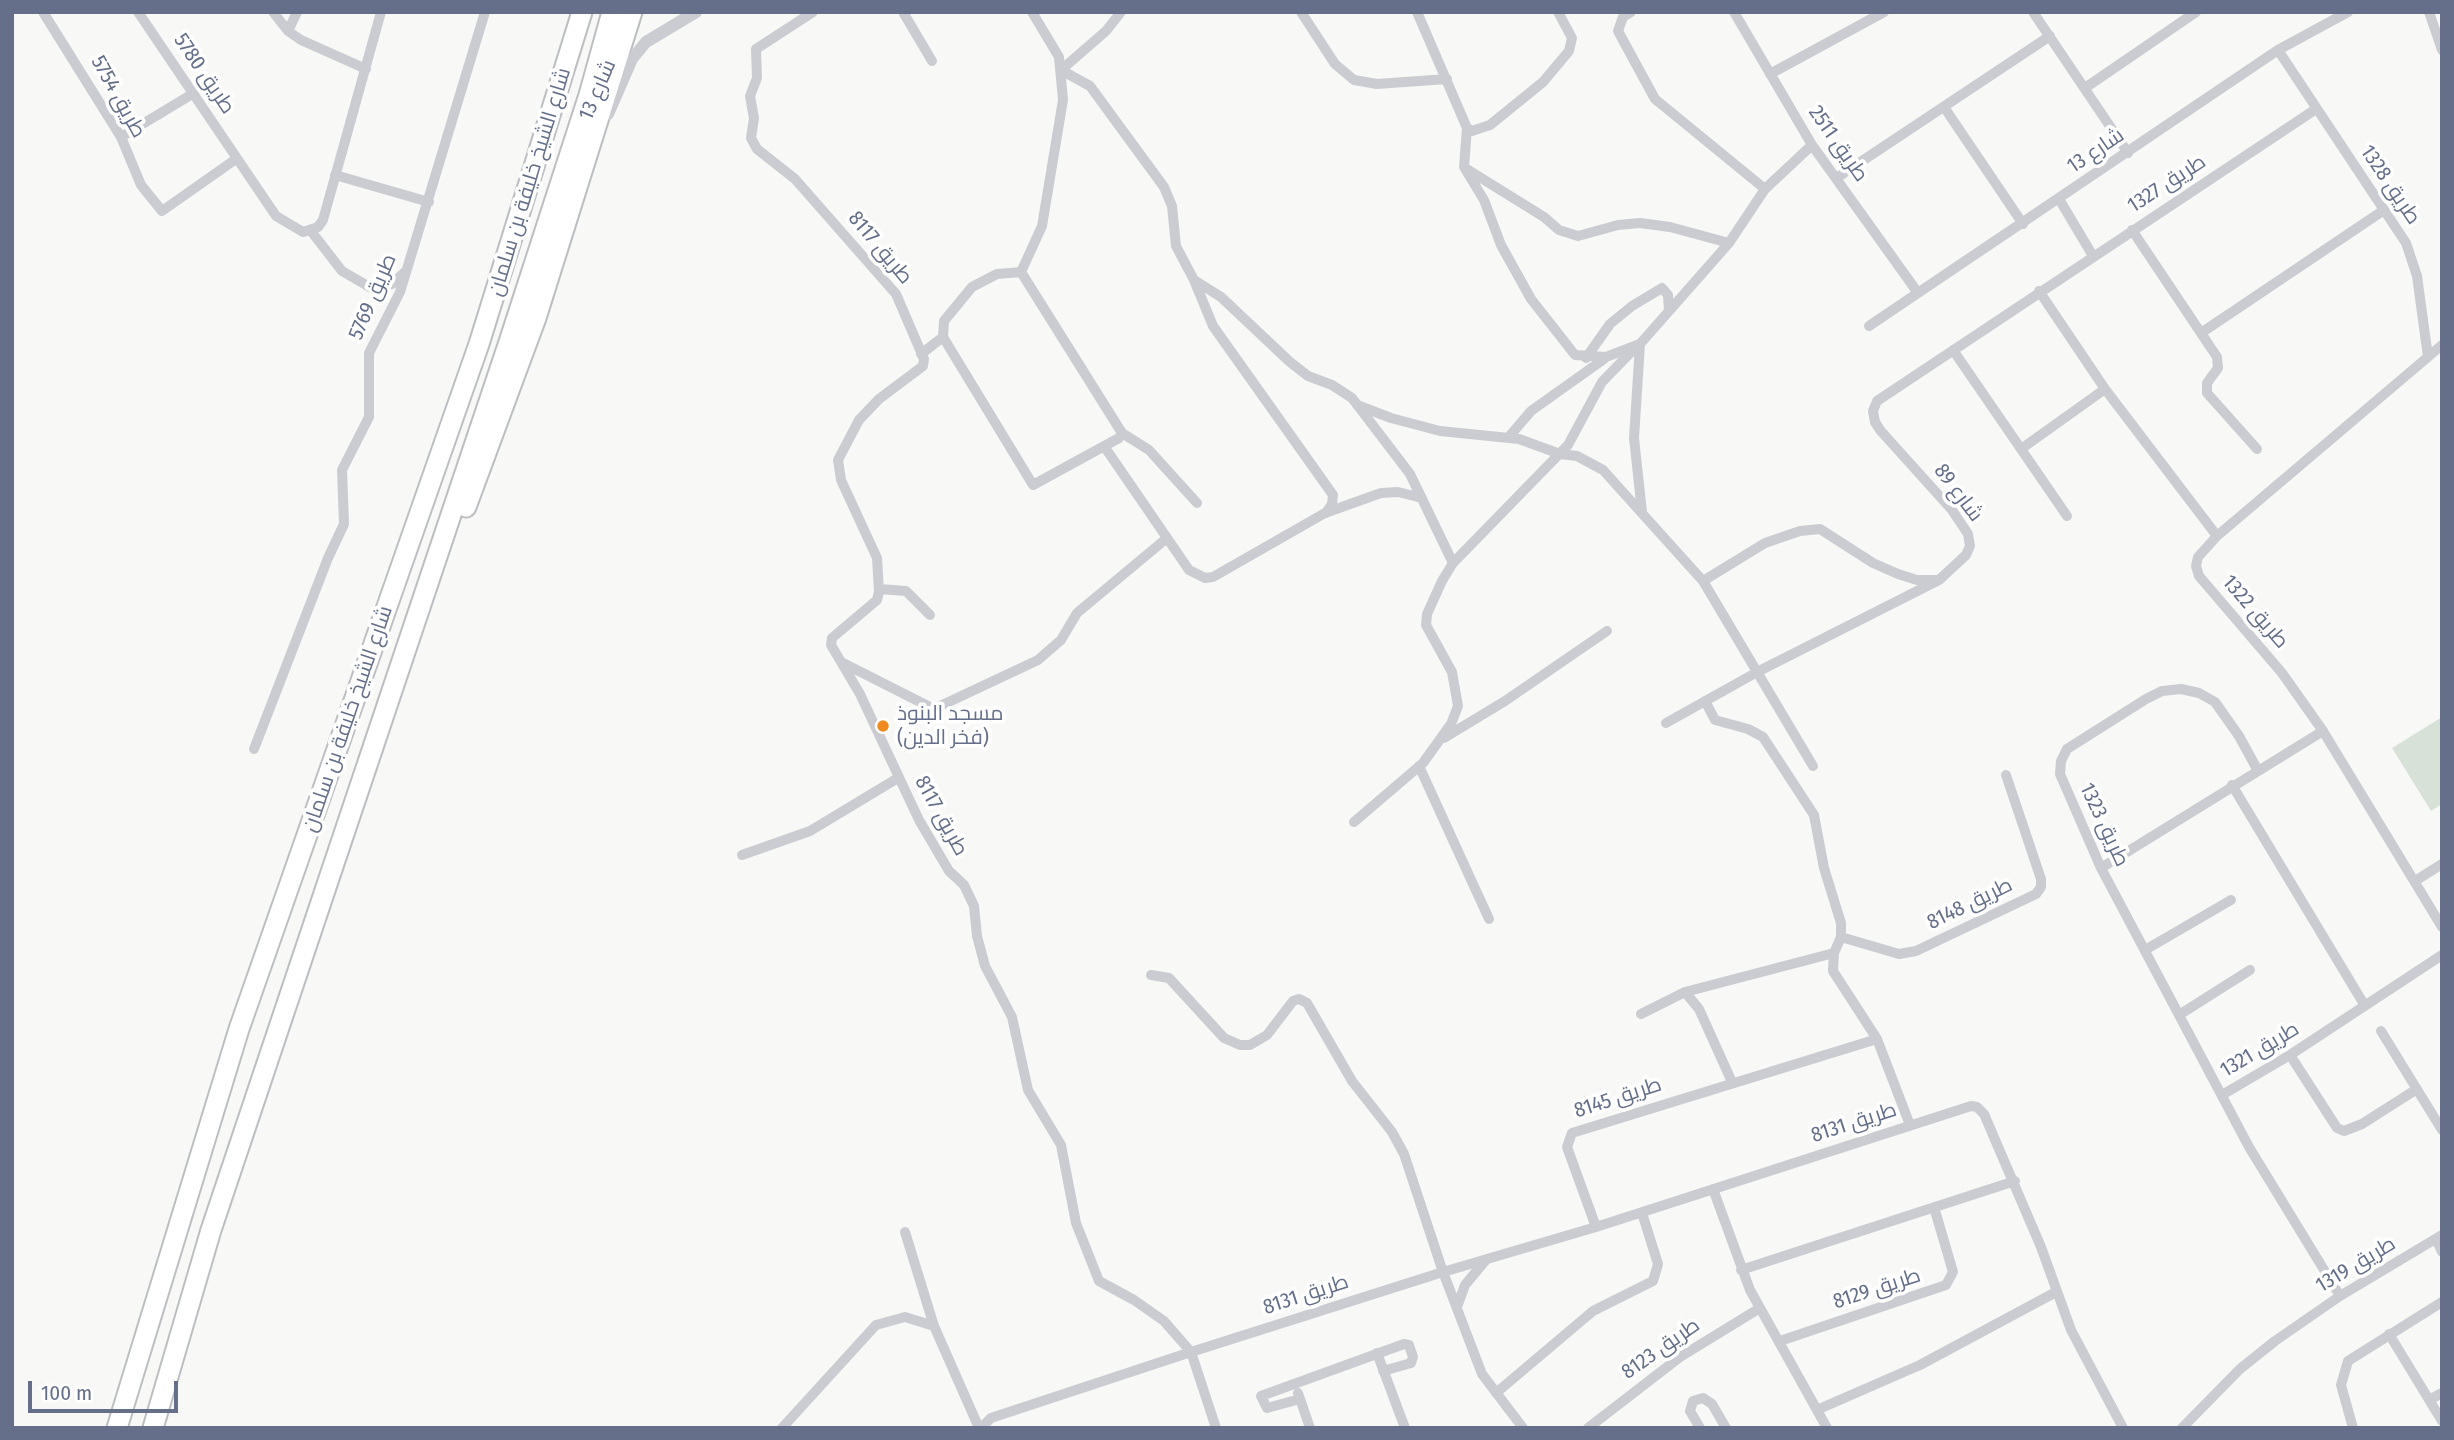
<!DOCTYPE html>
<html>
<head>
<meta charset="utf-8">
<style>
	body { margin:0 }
	#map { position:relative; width:2454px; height:1440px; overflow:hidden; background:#f8f9f6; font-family:"Fira Sans Condensed",sans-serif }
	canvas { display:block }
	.frame { position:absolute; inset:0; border:14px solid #656f89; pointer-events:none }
	.scale { position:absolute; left:28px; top:1381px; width:150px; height:32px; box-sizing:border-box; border:4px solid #656f89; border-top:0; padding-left:9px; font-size:21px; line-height:24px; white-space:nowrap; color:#656f89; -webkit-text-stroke:5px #fff; paint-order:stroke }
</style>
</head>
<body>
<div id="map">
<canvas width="2454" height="1440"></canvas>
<div class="frame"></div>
<div class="scale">100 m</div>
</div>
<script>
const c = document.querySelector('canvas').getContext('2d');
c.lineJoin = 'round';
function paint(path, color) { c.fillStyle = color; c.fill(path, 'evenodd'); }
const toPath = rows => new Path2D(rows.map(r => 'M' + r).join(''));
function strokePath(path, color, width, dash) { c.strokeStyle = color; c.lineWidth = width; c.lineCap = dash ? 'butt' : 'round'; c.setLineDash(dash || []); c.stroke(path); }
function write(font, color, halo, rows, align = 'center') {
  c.font = font + ' "Fira Sans Condensed",Cairo,sans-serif'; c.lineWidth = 7; c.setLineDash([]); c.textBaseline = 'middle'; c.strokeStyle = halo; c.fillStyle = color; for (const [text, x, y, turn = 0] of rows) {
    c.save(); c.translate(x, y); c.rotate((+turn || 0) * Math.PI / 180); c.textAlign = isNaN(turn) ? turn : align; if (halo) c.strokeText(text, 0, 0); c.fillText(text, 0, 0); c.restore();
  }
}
paint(toPath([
	[2442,717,2442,804,2431,811,2392,748]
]), '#d8e1d7');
const motorway = toPath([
	[466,507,536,318,632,12],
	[117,1428,239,1029,479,344,582,12],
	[153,1428,211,1230,509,342,589,95,612,12]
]);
strokePath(motorway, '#bcbec2', 23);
strokePath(toPath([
	[43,12,121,137,141,185,162,211,236,159],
	[138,12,276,216,303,232,318,227,323,220,381,12],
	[273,12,288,31,301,40,366,69],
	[813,12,756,49,757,78,750,96,754,118,751,138,757,149,795,179,896,294,924,359,923,366,879,399,859,420,838,460,841,480,877,558,879,592,877,600,832,638,831,645,860,694,919,820,949,871,964,885,974,906,977,936,985,966,1012,1017,1028,1090,1061,1145,1076,1223,1099,1281,1134,1300,1164,1321,1191,1352,1216,1428],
	[903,12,932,61],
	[1032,12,1059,57,1063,100,1042,226,1021,272,997,274,972,287,944,321,943,337,1033,485,1119,438,1122,433],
	[1121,12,1106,31,1061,70,1090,86,1164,187,1172,206,1176,246,1194,280,1221,297,1290,362,1308,376,1332,385,1352,398,1410,474,1453,563],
	[1301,12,1335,64,1354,80,1377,84,1447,79],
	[1417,12,1467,128,1464,167,1484,200,1501,245,1531,299,1575,355,1606,357,1640,344,1729,243,1765,189,1812,145],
	[1631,12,1623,17,1618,31,1655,99,1765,189],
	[1734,12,1812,145,1918,293],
	[2033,12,2128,153],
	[2429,12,2442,50],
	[288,31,297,12],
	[2278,50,2406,243,2417,276,2428,357],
	[1770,74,1884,12],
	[2085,88,2196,12],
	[1944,107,2023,224],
	[1467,128,1472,131,1490,125,1543,82,1569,51,1572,38,1558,12],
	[121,137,194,93],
	[1465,168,1544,217,1559,230,1578,236,1618,225,1640,223,1670,227,1729,243],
	[335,175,429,202],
	[1838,177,2050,36],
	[2059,199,2093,256],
	[2132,230,2217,357,2218,368,2207,383,2207,393,2257,449],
	[311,231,342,271,373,289,392,284,405,272],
	[1021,272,1122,433,1149,450,1197,503],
	[1194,280,1213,326,1333,495,1332,504,1326,513],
	[2039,291,2105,389,2217,536],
	[1869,326,2278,50,2348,12],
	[2201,333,2384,210],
	[1640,344,1634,438,1642,512],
	[2442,345,2217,536,2198,557,2196,566,2199,576,2282,673,2323,731,2442,927],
	[1953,350,2067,516],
	[921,354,943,337],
	[1586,358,1610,324,1632,306,1662,288,1668,295,1669,311],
	[1357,405,1391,418,1440,431,1519,439,1560,454,1577,456,1603,470,1703,581,1813,766],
	[1508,438,1531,411,1604,359],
	[1104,446,1189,570,1205,578,1213,577,1325,513,1381,493,1398,492,1422,498],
	[2021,449,2105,389],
	[1703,581,1765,543,1800,531,1820,529,1873,563,1898,574,1917,580,1936,580],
	[879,589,906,591,930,615],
	[841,662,930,707,938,707,1038,660,1061,640,1077,613,1167,538],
	[1705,701,1715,720,1748,729,1763,737,1814,815,1824,868,1841,923,1841,937,1834,953,1833,971,1877,1039,1910,1125],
	[1666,723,1759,671,1939,580,1966,555,1970,546,1968,534,1952,510,1880,430,1875,422,1873,411,1877,401,2316,109],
	[1444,738,1505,701,1607,631],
	[254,749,328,558,344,524,342,470,369,417,369,353,400,292,485,12],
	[1419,766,1489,919],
	[2257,769,2239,736,2215,702,2199,693,2181,689,2162,691,2146,699,2067,749,2061,761,2060,774,2101,868,2249,1147,2340,1296],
	[2232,785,2365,1006],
	[1354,822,1423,763,1451,724,1458,706,1452,672,1426,625,1427,614,1442,581,1453,563,1568,445,1602,382,1635,348],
	[742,855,810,831,898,778],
	[2101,868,2323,731],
	[2415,881,2442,864],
	[1841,937,1899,954,1916,951,2036,894,2041,887,2041,879,2006,775],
	[2145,950,2231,900],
	[1151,975,1169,978,1224,1038,1240,1045,1250,1045,1267,1035,1293,1001,1299,999,1307,1003,1352,1081,1392,1132,1404,1154,1443,1272,1482,1374,1523,1428],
	[1685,992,1699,1009,1732,1082],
	[1641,1014,1685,992,1834,953],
	[2179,1015,2250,970],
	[2381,1031,2442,1130],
	[2290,1055,2337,1128,2344,1131,2362,1124,2417,1089],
	[2222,1095,2290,1055,2442,955],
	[1713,1189,1750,1290,1827,1428],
	[1596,1227,1567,1147,1572,1133,1877,1039],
	[905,1232,934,1326,979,1428],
	[2436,1239,2442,1252],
	[1741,1270,2015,1181],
	[1457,1307,1465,1285,1485,1261],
	[2389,1334,2442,1421],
	[1780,1341,1946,1285,1953,1272,1934,1207],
	[1377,1353,1405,1428],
	[1298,1393,1310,1428],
	[1496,1393,1593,1311,1653,1281,1658,1264,1642,1213],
	[1300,1399,1267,1408,1261,1396,1404,1344,1409,1345,1413,1357,1411,1363,1383,1371],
	[2429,1400,2442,1393],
	[1819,1409,1920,1365,2056,1292],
	[782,1428,876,1325,905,1317,934,1326],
	[981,1428,991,1418,1191,1352,1443,1272,1596,1227,1971,1106,1977,1107,1984,1114,2041,1247,2071,1330,2123,1428],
	[1588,1428,1680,1357,1760,1308],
	[1700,1428,1690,1411,1693,1401,1703,1398,1712,1404,1726,1428],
	[2182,1428,2240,1369,2275,1341,2340,1296,2442,1235],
	[2353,1428,2341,1385,2348,1361,2442,1302]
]), '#cbccd1', 10);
strokePath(toPath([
	[608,114,632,59,646,42,696,12]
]), '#cbccd1', 12);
strokePath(motorway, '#fff', 19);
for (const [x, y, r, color] of [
	[883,726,7,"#f08b1f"]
]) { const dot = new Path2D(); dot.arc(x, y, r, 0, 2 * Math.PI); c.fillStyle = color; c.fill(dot); strokePath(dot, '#fff', 2.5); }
write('21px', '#656f89', '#fff', [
	["طريق 5780",204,74,56],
	["شارع 13",598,90,-67],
	["طريق 5754",118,97,61],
	["طريق 2511",1838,144,55],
	["شارع 13",2096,151,-34],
	["شارع الشيخ خليفة بن سلمان",530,182,-73],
	["طريق 1327",2167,184,-33],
	["طريق 1328",2390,185,56],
	["طريق 8117",880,248,50],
	["طريق 5769",373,297,-67],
	["شارع 89",1958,493,53],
	["طريق 1322",2255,612,49],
	["شارع الشيخ خليفة بن سلمان",348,719,-71],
	["طريق 8117",941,816,61],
	["طريق 1323",2104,825,65],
	["طريق 8148",1970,904,-26],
	["طريق 1321",2260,1050,-31],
	["طريق 8145",1618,1098,-18],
	["طريق 8131",1854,1123,-18],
	["طريق 1319",2356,1265,-31],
	["طريق 8129",1877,1289,-18],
	["طريق 8131",1306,1295,-18],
	["طريق 8123",1661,1349,-35]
]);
write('21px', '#656f89', '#fff', [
	["مسجد البنوذ",897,714],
	["(فخر الدين)",897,738]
], 'left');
</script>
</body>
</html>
